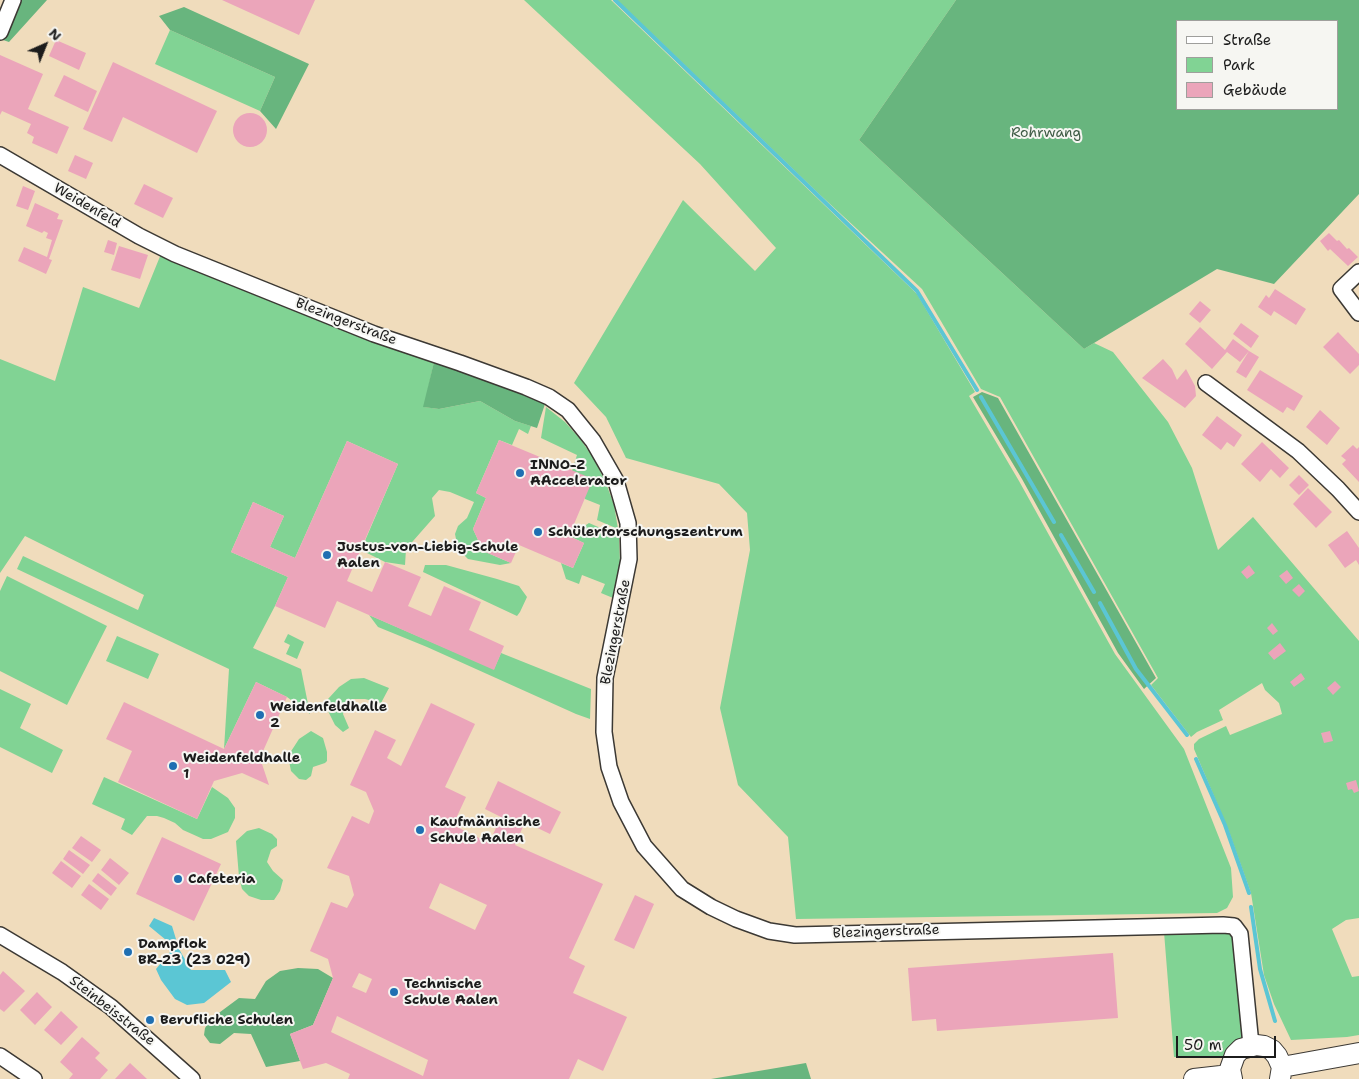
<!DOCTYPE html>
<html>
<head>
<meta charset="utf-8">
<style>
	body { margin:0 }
	#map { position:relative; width:1359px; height:1079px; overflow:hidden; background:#f0dcbc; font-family:"Shantell Sans",sans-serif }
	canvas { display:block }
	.legend { position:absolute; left:1176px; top:20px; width:162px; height:90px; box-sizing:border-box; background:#f6f6f2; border:1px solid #9f9f9c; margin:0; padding:6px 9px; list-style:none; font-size:15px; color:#1c1c1c }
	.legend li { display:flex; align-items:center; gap:10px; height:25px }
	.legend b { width:25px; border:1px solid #9f9f9c }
	.north { position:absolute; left:20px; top:20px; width:50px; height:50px; -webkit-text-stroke:4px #f6f6f2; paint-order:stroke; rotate:44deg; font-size:14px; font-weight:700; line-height:20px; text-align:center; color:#1c1c1c }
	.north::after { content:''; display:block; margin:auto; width:18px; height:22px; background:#1c1c1c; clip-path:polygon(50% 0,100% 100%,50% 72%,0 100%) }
	.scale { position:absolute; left:1176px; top:1036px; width:100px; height:22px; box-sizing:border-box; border:2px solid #1c1c1c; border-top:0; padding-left:6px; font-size:15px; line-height:18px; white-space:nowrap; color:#1c1c1c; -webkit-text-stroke:4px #f6f6f2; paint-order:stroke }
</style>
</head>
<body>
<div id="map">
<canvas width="1359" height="1079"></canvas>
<ul class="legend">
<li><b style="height:6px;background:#fff"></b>Straße</li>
<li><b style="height:14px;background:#81d394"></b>Park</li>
<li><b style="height:14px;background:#eba5ba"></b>Gebäude</li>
</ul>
<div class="north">N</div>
<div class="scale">50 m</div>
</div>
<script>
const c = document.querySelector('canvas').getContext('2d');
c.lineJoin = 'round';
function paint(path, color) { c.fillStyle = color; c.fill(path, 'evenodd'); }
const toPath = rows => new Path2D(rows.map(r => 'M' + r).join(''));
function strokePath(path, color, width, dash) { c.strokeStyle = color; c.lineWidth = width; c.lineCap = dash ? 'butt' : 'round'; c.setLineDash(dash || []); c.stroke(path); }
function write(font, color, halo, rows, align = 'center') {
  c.font = font + ' "Shantell Sans",sans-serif'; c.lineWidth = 4; c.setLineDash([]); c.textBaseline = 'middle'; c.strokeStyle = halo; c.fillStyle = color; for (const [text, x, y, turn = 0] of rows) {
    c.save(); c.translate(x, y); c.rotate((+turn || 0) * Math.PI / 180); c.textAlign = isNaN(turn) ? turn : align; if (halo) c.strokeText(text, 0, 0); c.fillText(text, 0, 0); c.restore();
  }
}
paint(toPath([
	[524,0,611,0,917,294,975,392,969,396,1019,481,1115,654,1184,749,1231,868,1233,897,1227,908,1217,913,796,919,788,837,738,785,720,708,750,550,747,513,719,484,626,458,606,417,574,383,683,200,755,271,776,248,700,164],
	[617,0,956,0,859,140,1084,349,1094,343,1113,352,1168,422,1192,468,1218,550,1253,517,1359,641,1359,918,1346,920,1332,929,1352,977,1359,976,1359,1035,1347,1037,1291,1040,1274,1004,1264,975,1251,893,1228,829,1194,749,1194,744,1199,739,1226,726,1230,735,1282,714,1279,703,1265,690,1262,683,1219,710,1223,720,1197,732,1191,737,1151,685,1158,678,1000,397,981,389,922,289,817,192],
	[170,30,275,77,260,111,155,64],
	[161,254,285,307,364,338,434,362,424,407,439,409,480,401,515,421,531,426,528,434,519,429,512,445,499,440,476,493,486,498,473,529,483,551,511,563,500,565,468,559,463,554,457,544,455,534,458,526,467,518,474,502,450,492,439,490,432,498,435,516,406,549,405,565,385,562,361,550,398,464,347,441,295,558,270,547,284,516,253,502,231,552,288,577,275,606,253,648,301,669,310,714,287,697,256,682,224,749,229,669,17,569,23,556,138,610,144,595,25,536,0,573,0,359,55,381,83,287,139,308],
	[546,407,565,422,581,440,594,459,606,483,614,505,618,529,597,520,600,505,585,499,572,471,577,455,541,438],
	[589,523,619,536,620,563,613,598,601,593,605,584,582,575,579,584,566,579,561,563,573,568,584,543,569,536],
	[425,565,446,565,497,579,519,586,527,597,520,612,517,616,423,572],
	[7,576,107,626,67,705,0,671,0,591],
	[369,615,494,669,501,653,591,689,590,719,576,714,427,647,378,627],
	[288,634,304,642,297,659,286,654,290,645,284,642],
	[117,636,159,654,148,679,106,661],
	[364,678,389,688,381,703,365,699,354,699,346,704,343,714,349,728,343,732,335,725,328,711,328,699,339,687,351,679],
	[0,689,31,704,20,728,63,750,52,773,0,747],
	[311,731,323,738,327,752,327,761,325,763,313,767,311,776,306,780,299,779,291,771,288,756,299,739],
	[104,777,197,819,212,787,228,798,235,808,235,818,228,832,211,839,203,839,192,834,183,830,175,823,164,818,157,816,147,816,132,835,121,829,125,819,92,804],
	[259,828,272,834,277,839,277,846,271,850,267,862,273,871,283,880,280,891,274,900,261,900,249,896,242,889,239,877,236,841,247,831],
	[1164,932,1233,932,1244,1039,1228,1056,1174,1057]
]), '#81d394');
paint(toPath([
	[3,0,47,0,9,42,0,39,7,2],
	[956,0,1359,0,1359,194,1274,284,1217,269,1084,349,859,140],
	[1178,21,1338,21,1338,109,1178,109],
	[184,7,309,64,276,129,260,111,275,77,170,30,159,16],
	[434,362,524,390,545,404,537,428,515,421,480,401,439,409,423,407],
	[982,392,998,398,1156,678,1144,689,1118,653,1022,479,973,397],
	[298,968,318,969,333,978,313,1025,290,1034,300,1061,266,1067,251,1034,234,1033,220,1044,210,1043,204,1035,205,1028,212,1018,239,998,255,999,266,981,280,971],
	[806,1063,811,1079,711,1079]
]), '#68b57e');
paint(toPath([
	[154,918,172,926,179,949,191,970,225,970,231,982,204,1003,187,1005,175,999,161,980,156,969,171,951,166,940,149,926]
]), '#5bc6d4');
strokePath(toPath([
	[615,0,917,291,977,390],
	[981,397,1054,522],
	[1061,535,1094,592],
	[1100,603,1136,669,1187,735],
	[1196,759,1225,825,1249,893],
	[1251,907,1260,969,1275,1021]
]), '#5bc6d4', 4);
paint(toPath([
	[222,0,315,0,299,35],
	[56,40,86,53,79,70,49,56],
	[0,55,43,74,28,109,69,127,57,154,32,143,34,137,27,133,31,124,2,111,0,115],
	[113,62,217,111,197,153,123,117,112,142,83,129],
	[64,75,97,91,88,112,54,96],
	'233 130a17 17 0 1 1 34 0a17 17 0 1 1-34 0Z',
	[75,155,93,163,86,179,68,171],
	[144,184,173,198,163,218,134,204],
	[23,186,35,191,28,210,16,206],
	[35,203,59,214,57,219,63,220,49,259,52,260,46,274,18,261,24,247,47,257,52,240,46,238,48,233,44,231,42,233,26,226],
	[1329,233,1337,241,1339,240,1347,249,1349,248,1358,257,1348,266,1330,249,1328,251,1320,241],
	[108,240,117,243,114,255,104,252],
	[119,246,148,255,140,279,111,270],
	[1275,289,1306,309,1296,325,1274,311,1271,316,1258,307,1266,295,1269,298],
	[1200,301,1211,310,1200,323,1189,314],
	[1241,323,1259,336,1251,348,1233,334],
	[1200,327,1225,350,1233,339,1249,351,1240,362,1227,352,1212,369,1185,344],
	[1338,332,1359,354,1359,365,1350,374,1323,347],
	[1249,351,1259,357,1246,378,1236,372],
	[1163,359,1172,369,1177,380,1186,369,1195,386,1196,396,1185,408,1142,378],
	[1260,370,1303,396,1294,411,1287,407,1283,413,1247,390],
	[1320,410,1340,428,1327,445,1306,427],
	[1217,416,1242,435,1234,447,1227,442,1221,450,1202,435],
	[499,440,593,479,569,536,584,543,573,568,519,545,511,563,483,551,473,529,486,498,476,493],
	[347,441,398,464,347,581,372,592,385,562,421,577,408,606,431,616,444,586,481,602,469,630,504,646,494,670,337,601,325,628,275,606,288,577,231,552,253,502,284,516,270,547,295,558],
	[1262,442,1289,468,1280,478,1271,469,1260,482,1241,464],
	[1353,445,1357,449,1359,447,1359,482,1342,464,1346,460,1341,456],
	[1299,475,1309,485,1299,495,1289,485],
	[1308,488,1332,512,1316,528,1293,504],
	[1347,531,1359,548,1359,565,1356,560,1345,568,1328,545],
	[1249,565,1255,573,1247,579,1241,572],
	[1287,570,1293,578,1286,584,1279,576],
	[1299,584,1305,591,1299,597,1292,590],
	[1272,623,1278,631,1273,635,1267,628],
	[1280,643,1286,651,1274,660,1268,653],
	[1301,673,1305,679,1294,687,1290,682],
	[1335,681,1341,687,1333,695,1327,688],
	[256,682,287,697,260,758,269,785,242,773,214,781,197,819,118,782,132,751,106,739,124,702,224,749],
	[431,703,475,724,445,787,466,797,453,825,489,843,501,817,485,809,498,781,561,812,550,834,525,822,515,845,603,884,569,958,585,966,573,993,627,1017,603,1071,578,1059,569,1079,348,1079,350,1074,326,1063,303,1069,290,1034,313,1025,333,978,328,959,310,951,331,902,347,908,354,895,349,876,327,868,352,816,369,824,374,811,366,792,350,785,375,730,396,740,387,758,401,766],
	[440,883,487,905,475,930,429,908],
	[359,973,372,979,366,993,352,987],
	[337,1016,428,1060,423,1076,331,1032],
	[1330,731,1333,741,1324,743,1321,733],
	[1356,780,1359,791,1354,793,1352,789,1348,790,1346,783],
	[81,836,101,850,92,862,72,848],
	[162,837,221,864,194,921,136,894],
	[69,850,90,865,83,874,63,859],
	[110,858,129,873,119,885,101,870],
	[61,861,81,876,72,888,52,873],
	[98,873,117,888,111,896,92,881],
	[89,884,109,899,101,910,81,895],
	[635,895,654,904,634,949,614,940],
	[1113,953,1118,1018,937,1031,936,1019,912,1021,908,968],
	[3,971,25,991,4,1012,0,1009,0,975],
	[37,992,52,1007,35,1025,20,1010],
	[61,1011,78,1027,61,1045,44,1030],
	[82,1037,100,1053,95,1058,108,1070,100,1079,69,1079,73,1074,60,1062],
	[130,1063,147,1079,115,1079]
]), '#eba5ba');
const minor = toPath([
	[0,32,13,0],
	[0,155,139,236,175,254,374,334,460,363,526,387,549,397,568,410,593,441,616,481,628,523,629,559,605,678,604,732,609,767,621,802,644,846,682,889,711,907,736,919,769,931,795,935,1223,925,1234,926,1240,934,1251,1045],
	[1359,272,1341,289,1359,313],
	[1206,383,1298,451,1338,489,1359,512],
	[0,935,62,972,111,1007,192,1079],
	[0,1056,34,1079]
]);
const secondary = toPath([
	[1282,1067,1359,1053],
	[1194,1079,1230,1075],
	[1232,1079,1230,1069,1235,1055,1241,1049,1256,1045,1264,1046,1272,1050,1277,1056,1282,1067,1280,1079]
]);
strokePath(minor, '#3c3934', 18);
strokePath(secondary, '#3c3934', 22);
strokePath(minor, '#fff', 15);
strokePath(secondary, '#fff', 20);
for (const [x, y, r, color] of [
	[520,473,5,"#1f6fb2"],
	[538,532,5,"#1f6fb2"],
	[327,555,5,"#1f6fb2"],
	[260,715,5,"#1f6fb2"],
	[173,766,5,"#1f6fb2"],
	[420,830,5,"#1f6fb2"],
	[178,879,5,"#1f6fb2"],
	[128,952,5,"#1f6fb2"],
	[394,992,5,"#1f6fb2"],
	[150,1020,5,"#1f6fb2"]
]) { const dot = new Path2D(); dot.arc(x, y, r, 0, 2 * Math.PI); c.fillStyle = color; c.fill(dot); strokePath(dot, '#f6f6f2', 2); }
write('14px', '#3f5c46', '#f6f6f2', [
	["Rohrwang",1046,133]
]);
write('14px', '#1c1c1c', '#f6f6f2', [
	["Weidenfeld",87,206,30],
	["Blezingerstraße",346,322,21],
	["Blezingerstraße",616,632,-79],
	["Blezingerstraße",886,932,-2],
	["Steinbeisstraße",112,1011,38]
]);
write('bold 14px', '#1c1c1c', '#f6f6f2', [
	["INNO-Z",530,465],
	["AAccelerator",530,481],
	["Schülerforschungszentrum",548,532],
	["Justus-von-Liebig-Schule",337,547],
	["Aalen",337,563],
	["Weidenfeldhalle",270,707],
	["2",270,723],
	["Weidenfeldhalle",183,758],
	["1",183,774],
	["Kaufmännische",430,822],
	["Schule Aalen",430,838],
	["Cafeteria",188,879],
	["Dampflok",138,944],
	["BR-23 (23 029)",138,960],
	["Technische",404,984],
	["Schule Aalen",404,1000],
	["Berufliche Schulen",160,1020]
], 'left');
</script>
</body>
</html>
